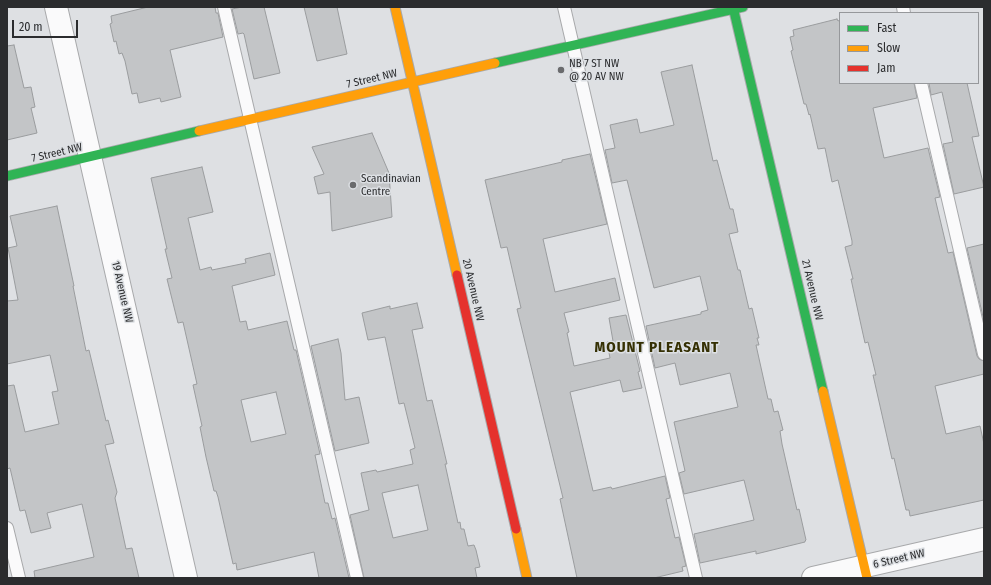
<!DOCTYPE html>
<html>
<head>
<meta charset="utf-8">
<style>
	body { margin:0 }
	#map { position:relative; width:991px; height:585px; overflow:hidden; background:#dee0e3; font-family:"Fira Sans Condensed",sans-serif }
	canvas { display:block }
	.frame { position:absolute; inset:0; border:8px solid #2b2c2e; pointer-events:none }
	.legend { position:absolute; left:839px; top:12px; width:140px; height:72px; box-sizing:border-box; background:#dde0e4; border:1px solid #96989b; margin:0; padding:5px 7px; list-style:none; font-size:12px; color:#2b2c2e }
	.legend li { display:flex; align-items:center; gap:8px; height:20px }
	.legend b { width:20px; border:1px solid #96989b }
	.scale { position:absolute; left:12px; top:20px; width:66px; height:18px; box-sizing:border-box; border:2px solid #2b2c2e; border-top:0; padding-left:5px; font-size:12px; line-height:14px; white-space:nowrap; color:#2b2c2e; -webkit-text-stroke:3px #dde0e4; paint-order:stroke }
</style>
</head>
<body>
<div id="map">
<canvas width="991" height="585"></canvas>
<div class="frame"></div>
<ul class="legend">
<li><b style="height:5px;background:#30b455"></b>Fast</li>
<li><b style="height:5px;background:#ff9f0a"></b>Slow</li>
<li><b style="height:5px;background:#e5322d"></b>Jam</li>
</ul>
<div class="scale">20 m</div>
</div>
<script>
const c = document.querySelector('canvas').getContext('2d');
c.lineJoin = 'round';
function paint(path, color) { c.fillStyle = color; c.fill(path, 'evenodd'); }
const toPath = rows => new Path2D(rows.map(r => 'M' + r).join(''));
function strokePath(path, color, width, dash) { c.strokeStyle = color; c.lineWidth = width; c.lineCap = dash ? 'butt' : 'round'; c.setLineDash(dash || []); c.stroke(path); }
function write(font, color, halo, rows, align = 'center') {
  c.font = font + ' "Fira Sans Condensed",sans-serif'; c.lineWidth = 3; c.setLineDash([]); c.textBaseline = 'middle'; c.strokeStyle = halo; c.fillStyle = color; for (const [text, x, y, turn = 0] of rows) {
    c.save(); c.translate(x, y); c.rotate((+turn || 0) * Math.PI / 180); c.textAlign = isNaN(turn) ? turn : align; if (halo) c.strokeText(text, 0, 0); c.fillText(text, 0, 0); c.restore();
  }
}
const building = toPath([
	[148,7,215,7,216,13,218,13,223,37,170,50,181,97,161,102,160,98,139,103,137,93,132,94,125,61,122,53,119,54,116,41,114,42,110,24,112,23,111,16,148,7],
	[242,7,264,7,280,73,254,79,244,34,243,33,238,34,232,9,242,7],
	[304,7,337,7,347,54,317,61,304,7],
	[837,19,838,21,840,20,840,83,914,83,917,98,873,108,884,158,928,148,940,197,935,198,948,253,953,252,977,356,979,359,984,361,984,374,935,386,946,434,980,426,984,444,984,500,910,516,909,510,906,510,894,458,892,459,873,375,876,375,868,342,865,343,861,325,851,279,853,279,845,247,852,245,852,241,838,180,832,182,825,148,818,149,810,114,809,115,806,104,804,104,791,51,793,50,790,37,794,36,793,30,837,19],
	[14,45,24,88,31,87,35,107,31,108,37,133,7,140,7,46,14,45],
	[692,65,713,161,717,160,730,209,733,209,738,232,729,234,738,270,740,270,749,309,752,308,759,338,757,338,759,345,756,345,768,399,771,399,774,412,778,411,783,430,780,431,782,444,797,510,799,509,806,540,805,541,805,542,756,554,756,551,700,563,694,534,754,520,744,480,684,494,679,473,685,471,674,422,738,407,730,373,680,385,675,363,655,368,646,326,701,314,701,312,708,310,700,276,654,288,627,180,612,183,605,150,615,148,610,125,637,119,640,133,674,125,661,72,692,65],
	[929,83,967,83,979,136,972,137,984,187,954,194,943,144,953,142,942,92,931,95,929,83],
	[372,133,389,173,392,217,332,231,330,192,318,194,314,177,324,174,312,147,372,133],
	[590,154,607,224,543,239,555,292,615,278,620,300,564,313,569,332,567,333,574,366,610,358,607,342,613,341,609,318,626,315,640,371,638,372,642,388,623,392,620,380,570,392,593,491,611,487,612,489,665,476,670,498,666,499,675,538,679,537,686,566,682,567,683,571,654,578,577,578,560,499,563,498,517,309,521,308,507,247,501,248,485,180,562,162,562,160,590,154],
	[202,167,213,212,188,218,200,270,211,267,212,270,246,263,245,259,270,253,275,275,232,286,240,322,246,321,248,330,287,321,294,350,296,350,320,454,315,455,325,503,328,503,332,519,335,518,349,578,319,578,314,552,237,570,236,563,233,564,218,497,216,491,214,491,206,457,200,427,202,426,193,385,197,384,183,322,178,323,167,279,172,278,165,249,167,249,151,178,202,167],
	[276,392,286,434,251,442,241,400,276,392],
	[57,206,74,286,73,286,86,351,89,350,106,421,108,420,114,443,105,445,117,492,115,498,126,549,132,548,139,578,35,578,34,571,94,557,82,504,47,513,51,528,31,533,25,510,20,511,10,468,7,469,7,386,14,385,25,432,59,424,52,392,58,391,50,355,7,364,7,301,18,300,8,248,17,246,10,216,57,206],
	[984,244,984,321,967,248,984,244],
	[417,303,423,328,412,330,427,401,432,400,447,464,445,464,458,523,460,522,461,529,464,529,468,546,474,545,476,550,480,567,475,568,477,578,364,578,350,515,369,510,361,473,376,470,377,472,413,464,410,450,415,448,404,403,399,404,385,337,368,340,362,313,390,306,390,309,417,303],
	[418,485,428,530,393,538,382,493,418,485],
	[338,339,341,353,345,400,359,397,369,443,335,451,311,346,338,339]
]);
paint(building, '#c3c5c7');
strokePath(building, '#9a9c9e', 1);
const lane = toPath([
	[224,7,357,578],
	[564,7,696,578],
	[903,7,904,13],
	[921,83,984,354],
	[7,528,19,578]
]);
const street = toPath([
	[56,7,186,578],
	[813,578,984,539]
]);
const fast = toPath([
	[733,7,823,391],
	[495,63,743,7],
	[7,176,199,131]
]);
const slow = toPath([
	[395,7,457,275],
	[199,131,495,63],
	[823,391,867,578],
	[516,529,527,578]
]);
const jam = toPath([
	[457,275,516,529]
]);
strokePath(lane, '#a8a9ab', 14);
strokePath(street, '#a8a9ab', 24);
strokePath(fast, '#a8a9ab', 11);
strokePath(slow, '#a8a9ab', 11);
strokePath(jam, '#a8a9ab', 11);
strokePath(lane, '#fafafb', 12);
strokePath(street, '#fafafb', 22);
strokePath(fast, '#30b455', 9);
strokePath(slow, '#ff9f0a', 9);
strokePath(jam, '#e5322d', 9);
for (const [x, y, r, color] of [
	[561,70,4,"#6a6b6d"],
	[353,185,4,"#6a6b6d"]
]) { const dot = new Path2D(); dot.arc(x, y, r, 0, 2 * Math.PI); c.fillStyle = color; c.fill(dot); strokePath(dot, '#dde0e4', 1.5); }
write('11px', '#2b2c2e', '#dde0e4', [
	["NB 7 ST NW",569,64],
	["@ 20 AV NW",569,77],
	["Scandinavian",361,179],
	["Centre",361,192]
], 'left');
write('11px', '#2b2c2e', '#dde0e4', [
	["7 Street NW",372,79,-13],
	["7 Street NW",57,153,-13],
	["20 Avenue NW",473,290,77],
	["21 Avenue NW",812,290,77],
	["19 Avenue NW",122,292,77],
	["6 Street NW",899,559,-13]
]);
c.letterSpacing = '1px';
write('bold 15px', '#353004', '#dde0e4', [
	["MOUNT PLEASANT",657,348]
]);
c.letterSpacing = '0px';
</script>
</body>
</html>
